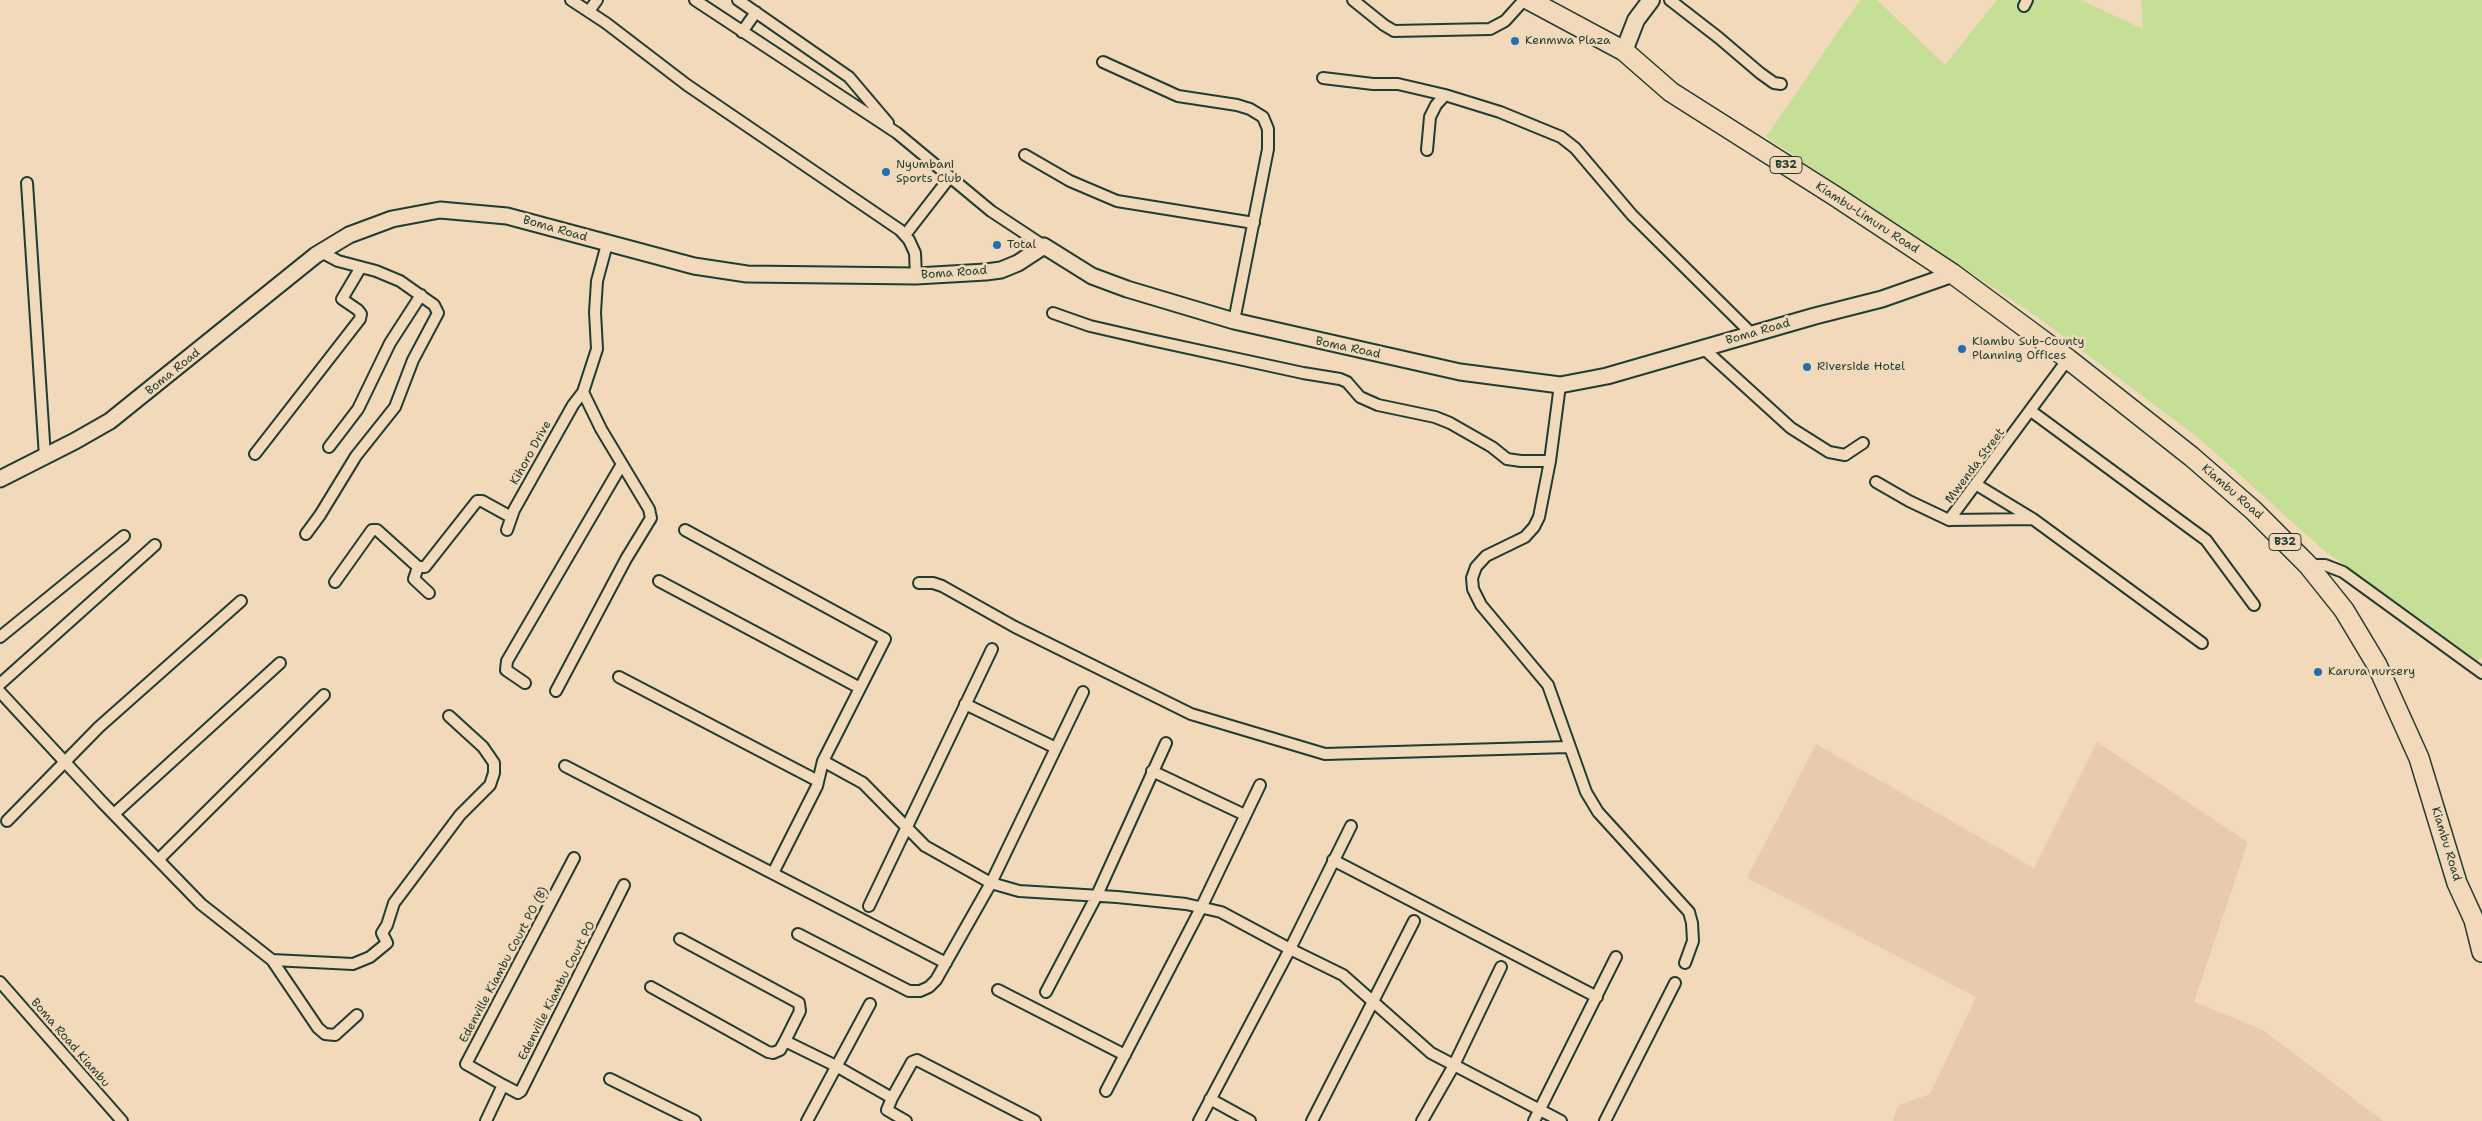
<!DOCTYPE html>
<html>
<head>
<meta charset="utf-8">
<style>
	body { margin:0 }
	canvas { display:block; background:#f2d9b9 }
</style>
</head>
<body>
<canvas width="2482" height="1121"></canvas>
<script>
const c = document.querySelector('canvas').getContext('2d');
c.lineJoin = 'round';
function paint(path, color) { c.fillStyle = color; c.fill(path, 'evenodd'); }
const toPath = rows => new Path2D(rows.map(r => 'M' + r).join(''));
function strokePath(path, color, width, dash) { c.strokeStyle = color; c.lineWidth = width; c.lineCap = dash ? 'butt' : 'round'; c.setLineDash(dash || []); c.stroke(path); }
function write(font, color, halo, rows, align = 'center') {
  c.font = font + ' "Shantell Sans",sans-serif'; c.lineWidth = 5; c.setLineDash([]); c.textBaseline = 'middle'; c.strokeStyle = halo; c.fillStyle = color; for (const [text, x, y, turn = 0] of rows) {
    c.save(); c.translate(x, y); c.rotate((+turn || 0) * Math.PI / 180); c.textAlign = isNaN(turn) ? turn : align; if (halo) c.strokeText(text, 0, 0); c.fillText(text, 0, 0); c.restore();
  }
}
paint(toPath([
	[2097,742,2248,842,2194,1002,2263,1030,2383,1121,1893,1121,1898,1105,1930,1094,1976,997,1747,878,1816,744,2034,868]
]), '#eacaae');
paint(toPath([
	[1860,0,1877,0,1945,65,1997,0,2081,0,2143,29,2141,0,2482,0,2482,657,2478,661,2321,548,2201,440,2039,318,1766,137]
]), '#c5df96');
const street = toPath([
	[571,0,606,23,687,85,900,230,909,240,915,253,916,276],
	[695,0,897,133,991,211,1044,246],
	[738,0,849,77,888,123],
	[1353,0,1384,25,1394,31,1490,29,1505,21,1524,0],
	[1670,0,1719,38,1760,73,1774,83,1781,84],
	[2024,6,2027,0],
	[589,11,597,0],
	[742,32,756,12],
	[1103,62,1178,96,1237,105,1250,109,1263,117,1268,129,1268,149,1234,321],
	[1323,78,1373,84,1398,84,1445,95,1500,112,1561,137,1575,148,1632,215,1752,334],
	[1427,150,1430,117,1436,105,1445,95],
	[1025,155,1070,181,1117,201,1254,223],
	[27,183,45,457],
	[905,235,950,177],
	[1053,313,1090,326,1151,340,1303,373,1340,379,1347,382,1360,397,1378,405,1435,417,1450,423,1492,447,1507,459,1521,461,1550,461],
	[1703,348,1791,428,1829,452,1845,455,1863,443],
	[1560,385,1550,461,1539,517,1534,527,1525,537,1486,556,1476,567,1472,578,1473,589,1481,605,1548,685,1586,792,1598,812,1689,912,1692,923,1693,941,1685,963],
	[2031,411,2206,540,2254,605],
	[329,447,358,409,390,343,421,295],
	[255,454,360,319,361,314,358,310,342,299,361,267],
	[1876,482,1909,501,1949,520,2068,359],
	[1977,485,2033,519,2202,643],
	[1949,520,2033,519],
	[507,530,514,510,573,405,583,392],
	[685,530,885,639,823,761,817,786,773,873],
	[306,534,320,515,356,456,395,407,413,360,438,313,434,305,400,281,376,271,338,261,321,252],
	[2308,565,2325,565,2343,572,2482,673],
	[418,567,414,579,429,593],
	[659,581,860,688],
	[335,582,372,530,377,530,418,567,425,567,477,501,482,501,511,517],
	[919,583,933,583,942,586,1015,627,1191,714,1325,754,1569,747],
	[0,637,124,536],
	[619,677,818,781],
	[525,683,506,670,507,661,622,464],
	[0,684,155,545],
	[556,691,626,559,651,518,649,509,601,429,583,392,597,349,595,312,597,281,607,244],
	[0,692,102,802,201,904,272,960,318,1028,325,1034,335,1035,357,1015],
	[965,704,1056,748],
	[823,761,863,783,925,846,991,883,1019,891,1117,897,1186,904,1221,912,1290,949,1343,975,1431,1053,1561,1121],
	[565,766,946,963],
	[1152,771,1245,815],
	[114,814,280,663],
	[7,821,99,727,241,601],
	[159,859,324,695],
	[1333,860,1597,997],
	[869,906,992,649],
	[798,934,909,991,920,991,929,987,936,980,991,883,1083,692],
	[680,939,799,1003,800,1011,785,1041,836,1066,892,1098,912,1062,917,1060,1035,1121],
	[272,960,353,964,370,957,387,943,382,933,387,925,394,903,460,815,490,785,494,773,494,763,483,747,449,716],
	[0,982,122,1121],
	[651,987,768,1052,773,1053,780,1050,785,1041],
	[998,990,1125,1055],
	[1046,992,1097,895,1166,743],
	[610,1079,695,1121],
	[503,1085,518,1093,521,1091,624,885],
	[1106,1091,1201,908,1260,785],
	[892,1098,887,1110,906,1121],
	[1210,1099,1250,1121],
	[486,1121,503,1085,466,1064,574,858],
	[807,1121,870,1004],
	[1199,1121,1290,949,1351,826],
	[1312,1121,1414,921],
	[1422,1121,1453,1067,1501,967],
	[1534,1121,1616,957],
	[1605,1121,1675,983]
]);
const secondary = toPath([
	[0,479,75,441,110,421,316,255,349,235,392,219,440,210,507,216,694,266,747,274,916,276,986,272,1001,270,1018,263,1044,246,1092,276,1127,289,1234,321,1460,372,1560,385,1607,376,1815,316,1882,299,1953,274]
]);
const primary = toPath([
	[1624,51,1636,20,1651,0]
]);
const highway = toPath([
	[1529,0,1624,51,1671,92,1835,196,1953,274,2068,359,2192,457,2253,510,2308,565,2344,610,2377,665,2419,758,2457,883,2474,920,2482,952]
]);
strokePath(street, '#1f3d34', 14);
strokePath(secondary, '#1f3d34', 19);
strokePath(primary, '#1f3d34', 20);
strokePath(highway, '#1f3d34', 22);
strokePath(street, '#f2d9b9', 10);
strokePath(secondary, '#f2d9b9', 15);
strokePath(primary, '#f2d9b9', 16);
strokePath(highway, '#f2d9b9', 19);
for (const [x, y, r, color] of [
	[1515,41,5,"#1f6fb2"],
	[886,172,5,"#1f6fb2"],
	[997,245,5,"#1f6fb2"],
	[1962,349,5,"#1f6fb2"],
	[1807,367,5,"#1f6fb2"],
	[2318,672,5,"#1f6fb2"]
]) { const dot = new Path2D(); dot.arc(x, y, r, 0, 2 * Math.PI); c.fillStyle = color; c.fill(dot); strokePath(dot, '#f2d9b9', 2); }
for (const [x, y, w] of [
	[1786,165,32],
	[2285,542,32]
]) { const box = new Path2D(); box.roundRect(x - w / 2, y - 8.5, w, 17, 4); c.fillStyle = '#f2d9b9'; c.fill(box); strokePath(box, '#1f3d34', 1); }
write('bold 11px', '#1f3d34', null, [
	["B32",1786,165],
	["B32",2285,542]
]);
write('12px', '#1f3d34', '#f2d9b9', [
	["Kenmwa Plaza",1525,41],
	["Nyumbani",896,165],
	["Sports Club",896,179],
	["Total",1007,245],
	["Kiambu Sub-County",1972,342],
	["Planning Offices",1972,356],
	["Riverside Hotel",1817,367],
	["Karura nursery",2328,672]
], 'left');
write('12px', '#1f3d34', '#f2d9b9', [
	["Kiambu-Limuru Road",1867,218,33],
	["Boma Road",555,229,16],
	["Boma Road",954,273,-4],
	["Boma Road",1758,332,-16],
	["Boma Road",1348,348,12],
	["Boma Road",173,372,-39],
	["Kihoro Drive",531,453,-61],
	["Mwenda Street",1975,466,-53],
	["Kiambu Road",2232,492,41],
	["Kiambu Road",2446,844,73],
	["Edenville Kiambu Court PO (B)",504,965,-62],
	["Edenville Kiambu Court PO",557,991,-63],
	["Boma Road Kiambu",70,1043,49]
]);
</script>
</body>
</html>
